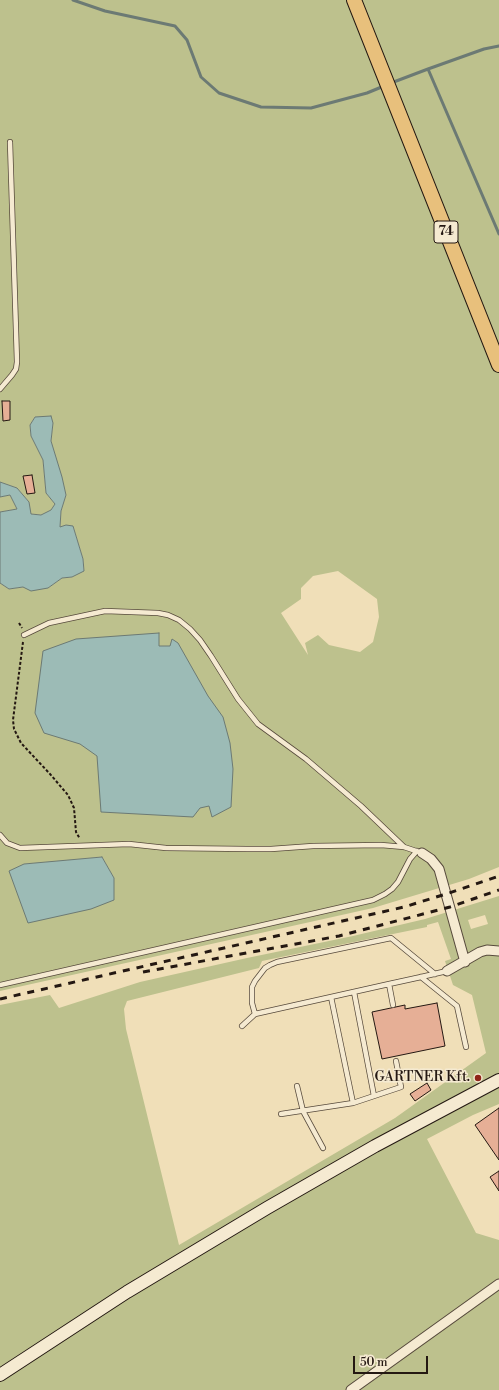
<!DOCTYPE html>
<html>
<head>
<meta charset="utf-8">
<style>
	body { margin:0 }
	#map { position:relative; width:499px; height:1390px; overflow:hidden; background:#f0dfb8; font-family:"Libre Bodoni",serif }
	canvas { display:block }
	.scale { position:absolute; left:353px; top:1356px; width:75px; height:18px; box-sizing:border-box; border:2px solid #241812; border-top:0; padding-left:5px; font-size:12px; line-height:14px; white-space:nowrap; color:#241812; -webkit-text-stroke:3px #f5ead1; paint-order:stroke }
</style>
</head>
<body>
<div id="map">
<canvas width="499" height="1390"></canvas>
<div class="scale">50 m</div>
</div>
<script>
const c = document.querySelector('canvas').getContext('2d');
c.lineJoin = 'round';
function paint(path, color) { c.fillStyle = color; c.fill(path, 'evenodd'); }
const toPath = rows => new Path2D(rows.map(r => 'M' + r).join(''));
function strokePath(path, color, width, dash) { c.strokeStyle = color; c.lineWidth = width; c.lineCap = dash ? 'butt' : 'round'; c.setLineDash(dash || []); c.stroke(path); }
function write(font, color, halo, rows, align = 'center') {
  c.font = font + ' "Libre Bodoni",serif'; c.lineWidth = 3; c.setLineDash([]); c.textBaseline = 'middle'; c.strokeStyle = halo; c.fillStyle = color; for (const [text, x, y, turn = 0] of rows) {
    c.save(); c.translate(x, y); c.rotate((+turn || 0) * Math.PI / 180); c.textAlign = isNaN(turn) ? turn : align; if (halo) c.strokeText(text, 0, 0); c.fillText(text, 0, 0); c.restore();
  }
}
paint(toPath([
	[0,0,499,0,499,867,469,879,373,908,0,991,0,583,9,589,23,587,48,588,62,578,72,577,84,570,83,559,73,526,60,527,61,511,66,495,51,441,53,423,35,417,30,425,31,436,43,460,46,493,55,504,51,510,42,515,30,514,29,502,17,488,0,482],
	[338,571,377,599,379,617,373,642,360,652,329,645,318,635,305,643,308,655,281,613,301,599,301,588,313,576],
	[102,857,114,878,24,864,55,862],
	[10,495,17,509,0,512,0,497],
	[499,896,499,1104,473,1115,427,1139,476,1233,499,1240,499,1390,0,1390,0,1005,50,995,59,1008,140,982,247,958,353,936,425,919],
	[485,915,488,924,471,929,468,920],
	[438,922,451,959,445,961,453,985,472,995,486,1053,395,1118,179,1245,126,1029,124,1009,127,1001,259,968,262,961,427,927,427,925]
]), '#bdc18d');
const water = toPath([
	[51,416,53,423,51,441,62,477,66,495,61,511,60,527,66,525,73,526,83,559,84,571,72,577,62,578,48,588,31,591,23,587,9,589,0,583,0,512,17,509,10,495,0,497,0,482,17,488,29,502,31,514,41,515,51,510,55,504,46,493,43,460,31,436,30,425,35,417,51,416],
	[159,633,159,646,170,646,172,639,178,643,208,696,223,717,230,743,233,769,231,807,212,817,209,806,200,808,193,817,101,812,97,756,80,744,44,733,35,713,43,651,76,639,159,633],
	[102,857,114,878,114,900,91,909,28,923,9,871,24,864,102,857]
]);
paint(water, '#9cbbb6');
strokePath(water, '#6c7a74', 1);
strokePath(toPath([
	[73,0,105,11,175,26,187,40,201,77,219,93,261,107,311,108,367,93,384,86],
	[428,69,484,49,499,46],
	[391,83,428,69,499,234]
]), '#6c7a74', 3);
const building = toPath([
	[2,401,10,401,10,420,3,421,2,401],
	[32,475,35,493,27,494,23,476,32,475],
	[437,1003,445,1046,382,1059,372,1012,405,1005,405,1009,437,1003],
	[427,1083,431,1090,415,1101,410,1094,427,1083],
	[499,1108,499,1160,475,1125,499,1108],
	[499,1171,499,1191,490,1177,499,1171]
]);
paint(building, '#e6af96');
strokePath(building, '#241812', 1);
const service = toPath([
	[0,389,12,375,16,369,17,362,10,142],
	[24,635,49,623,105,611,158,613,168,615,179,620,190,629,200,640,211,656,238,699,258,724,306,759,361,806,404,847],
	[0,835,7,843,20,848,129,844,166,848,247,849,271,849,313,846,381,845,404,847,419,852],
	[435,974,391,938,277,962,270,965,265,968,255,981,252,987,252,1003,255,1014,389,984,421,977,447,971],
	[421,977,457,1006,466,1047],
	[389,984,393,1005],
	[0,985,373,900,385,894,392,889,398,882,410,859,417,851],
	[354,992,374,1096],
	[331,997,353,1103],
	[242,1026,255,1014],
	[297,1086,303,1111,323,1148],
	[281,1114,353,1103,401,1087,396,1061]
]);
const minor = toPath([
	[422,853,431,859,439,869,465,962],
	[447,971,480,952,487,950,499,951],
	[351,1390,499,1284]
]);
const secondary = toPath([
	[0,1375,127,1292,267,1208,375,1146,499,1080]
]);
const primary = toPath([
	[354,0,499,365]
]);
strokePath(service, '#574a3c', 6);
strokePath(minor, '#574a3c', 11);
strokePath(secondary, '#241812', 14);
strokePath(primary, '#241812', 16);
strokePath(toPath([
	[19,623,22,628],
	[23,642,13,720,14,729,21,743,50,774,68,795,74,808,76,832,80,839]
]), '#241812', 2, [3, 2]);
strokePath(service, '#f5ead1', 4.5);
strokePath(minor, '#f5ead1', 9);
strokePath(secondary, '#f5ead1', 12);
strokePath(primary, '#e8c07c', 14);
strokePath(toPath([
	[143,972,339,936,450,907,499,890],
	[0,999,404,907,446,894,499,876]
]), '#241812', 3, [7, 7]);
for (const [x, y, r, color] of [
	[478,1078,4,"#8f2418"]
]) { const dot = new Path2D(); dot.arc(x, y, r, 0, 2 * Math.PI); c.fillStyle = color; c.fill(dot); strokePath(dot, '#f5ead1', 1.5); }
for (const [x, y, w] of [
	[446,232,24]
]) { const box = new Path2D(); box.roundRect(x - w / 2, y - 11, w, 22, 3); c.fillStyle = '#f5ead1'; c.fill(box); strokePath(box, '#241812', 1); }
write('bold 13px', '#241812', null, [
	["74",446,232]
]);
write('14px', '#241812', '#f5ead1', [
	["GARTNER Kft.",470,1078]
], 'right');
</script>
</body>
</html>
